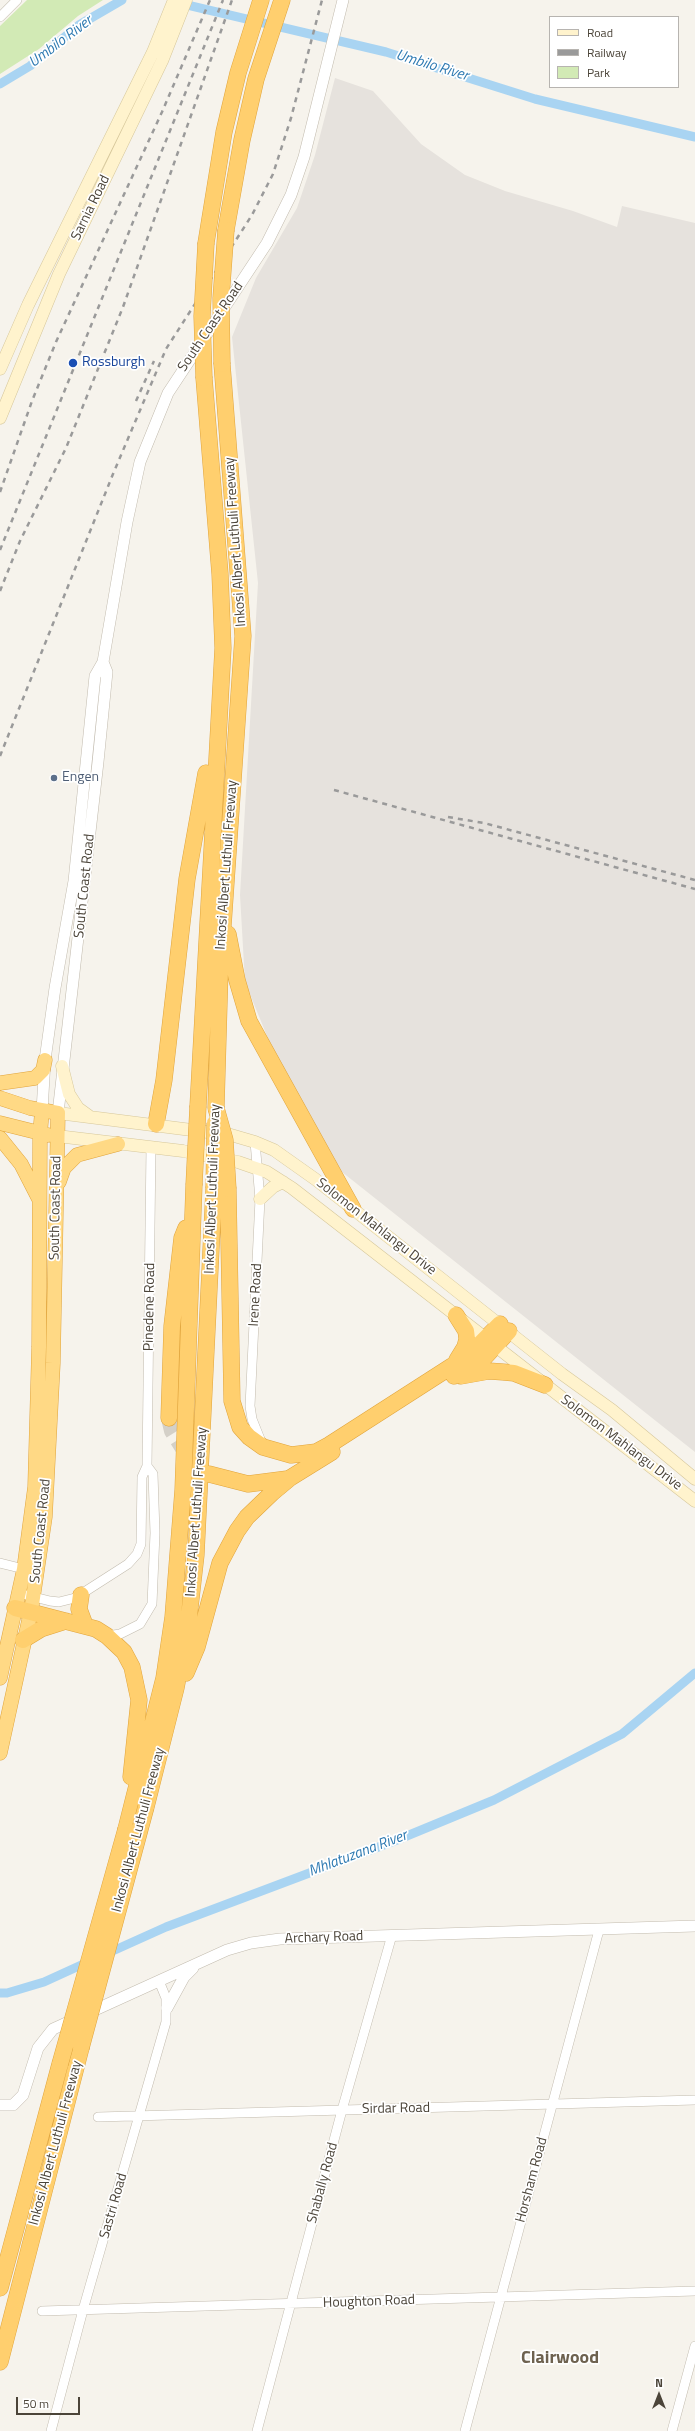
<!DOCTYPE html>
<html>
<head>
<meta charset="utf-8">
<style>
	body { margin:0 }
	#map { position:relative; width:695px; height:2431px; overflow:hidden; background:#f6f3ec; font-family:"Titillium Web",sans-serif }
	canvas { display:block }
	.legend { position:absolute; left:549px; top:16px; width:130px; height:72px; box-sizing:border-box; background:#fff; border:1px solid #b7b4b0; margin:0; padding:5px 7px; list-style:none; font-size:12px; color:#4b4439 }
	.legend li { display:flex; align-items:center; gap:8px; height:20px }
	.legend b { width:20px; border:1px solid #b7b4b0 }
	.north { position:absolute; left:639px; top:2375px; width:40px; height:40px; -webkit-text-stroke:3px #fff; paint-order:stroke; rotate:0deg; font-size:11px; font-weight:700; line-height:16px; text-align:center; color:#4b4439 }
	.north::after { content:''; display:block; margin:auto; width:14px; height:18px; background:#4b4439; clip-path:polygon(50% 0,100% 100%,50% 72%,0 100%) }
	.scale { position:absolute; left:16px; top:2397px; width:64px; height:18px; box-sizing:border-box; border:2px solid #4b4439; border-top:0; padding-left:5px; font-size:12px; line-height:14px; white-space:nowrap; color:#4b4439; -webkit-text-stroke:3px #fff; paint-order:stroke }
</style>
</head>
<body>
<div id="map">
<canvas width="695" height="2431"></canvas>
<ul class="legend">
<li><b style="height:5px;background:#fff3cd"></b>Road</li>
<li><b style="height:5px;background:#9a9a9a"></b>Railway</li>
<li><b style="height:11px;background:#d2eab5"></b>Park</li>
</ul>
<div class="north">N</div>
<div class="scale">50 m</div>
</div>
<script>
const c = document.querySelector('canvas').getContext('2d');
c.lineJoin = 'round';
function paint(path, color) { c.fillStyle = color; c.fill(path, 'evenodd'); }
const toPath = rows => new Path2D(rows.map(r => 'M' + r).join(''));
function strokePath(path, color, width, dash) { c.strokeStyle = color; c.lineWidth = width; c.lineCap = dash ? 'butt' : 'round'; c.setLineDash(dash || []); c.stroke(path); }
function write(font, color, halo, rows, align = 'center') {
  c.font = font + ' "Titillium Web",sans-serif'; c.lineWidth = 3.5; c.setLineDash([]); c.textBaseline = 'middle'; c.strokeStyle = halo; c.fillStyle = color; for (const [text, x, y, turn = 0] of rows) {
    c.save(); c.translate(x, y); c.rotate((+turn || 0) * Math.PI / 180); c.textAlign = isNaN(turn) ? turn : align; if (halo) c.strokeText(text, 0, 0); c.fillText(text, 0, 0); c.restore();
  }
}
paint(toPath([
	[335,78,373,91,421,144,465,175,505,191,573,211,617,227,622,206,695,223,695,1452,313,1149,245,982,240,895,258,583,232,337,256,278,297,208,315,155]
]), '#e6e2dd');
paint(toPath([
	[27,0,103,0,78,16,39,49,0,74,0,26]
]), '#d2eab5');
strokePath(toPath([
	[179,3,386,52,535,99,695,137],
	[0,84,30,66,79,25,122,0],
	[106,1954,166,1927,397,1840,494,1800,622,1734,695,1673],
	[0,1993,7,1993,44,1982,90,1961]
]), '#a9d4f2', 9);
strokePath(toPath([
	[169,1418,172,1431,189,1458]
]), '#d4d0c8', 16, [16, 8]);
const minor = toPath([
	[0,17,17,0],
	[255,1142,260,1199,250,1406,252,1419,262,1444],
	[0,1563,28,1570],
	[18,1593,50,1601,59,1602,75,1598,128,1564,137,1554,141,1544,142,1477,147,1466,151,1147],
	[107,1636,120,1634,140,1624,152,1604,155,1533,153,1474,147,1466],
	[98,2117,695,2100],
	[42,2311,695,2291],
	[51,2431,83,2310,166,2022,166,1998,159,1981],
	[257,2431,342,2110,392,1935],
	[465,2431,599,1930],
	[672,2431,695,2346]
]);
const tertiary = toPath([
	[42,1111,45,1060,55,988,74,881,95,676,103,662,127,522,140,462,168,393,267,243,291,195,304,157,343,0],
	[58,1113,98,762,107,672,103,662],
	[167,2008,184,1977,193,1968],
	[0,2105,13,2105,23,2095,38,2048,53,2029,227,1950,251,1943,280,1939,695,1926]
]);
const secondary = toPath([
	[0,369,28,305,153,52,174,0],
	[0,418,59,274,162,61,186,0],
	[62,1066,69,1094,78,1108,89,1116],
	[58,1113,231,1135,255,1142,274,1150,315,1179,562,1374,612,1410,695,1479],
	[57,1136,183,1151,238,1162,267,1172,292,1188,695,1501],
	[260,1199,273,1187,283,1182]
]);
const trunk = toPath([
	[0,1083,35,1078,43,1070,45,1060],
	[0,1098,30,1108,58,1113,53,1363,45,1517,31,1611,0,1753],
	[0,1123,48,1135],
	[0,1138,21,1164,39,1199],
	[59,1182,64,1168,77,1155,118,1144],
	[0,1678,24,1569,35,1487,39,1347,40,1134,42,1111]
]);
const motorway = toPath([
	[226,230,242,140,256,79,282,0],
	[206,243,224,132,238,73,261,0],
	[228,934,237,980,249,1021,353,1209],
	[198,1106,223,648,220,574,204,378],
	[216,1108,220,970,243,636,222,364],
	[156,1124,164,1080,187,879,206,773],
	[228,1189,232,1401,240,1427,249,1437,263,1447,291,1455,316,1452,329,1445,452,1366,475,1349,500,1324],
	[456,1315,466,1331,467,1339,465,1347,457,1360],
	[454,1376,485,1357,509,1331],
	[461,1376,489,1371,503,1372,514,1373,545,1385],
	[169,1418,172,1326,182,1238,186,1228],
	[209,1474,248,1484,287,1479],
	[81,1595,79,1609,85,1625],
	[15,1608,96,1629,107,1636,124,1652,132,1667,139,1700,131,1777],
	[23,1640,41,1629,66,1621],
	[186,1673,197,1647,220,1563,237,1531,247,1517,272,1493,290,1478,332,1452],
	[146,1807,176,1688,188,1625,196,1555,214,1188],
	[126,1829,164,1678,173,1617,183,1490,194,1185],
	[0,2288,60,2064],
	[0,2362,81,2048]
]);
strokePath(minor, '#c2bbae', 10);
strokePath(tertiary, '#c2bbae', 12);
strokePath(secondary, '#d6c79b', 13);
strokePath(trunk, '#e0a43c', 15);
strokePath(motorway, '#e0a43c', 17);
strokePath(minor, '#fff', 9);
strokePath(tertiary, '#fff', 11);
strokePath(secondary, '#fff3cd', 12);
strokePath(trunk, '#ffd985', 14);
strokePath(motorway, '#ffcf6e', 16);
strokePath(toPath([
	[136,401,154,361],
	[0,492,32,401,56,342,162,112,210,0],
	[0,550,223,0],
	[0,591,20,541,66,448,123,307,232,0],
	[0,756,113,474,166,349,252,215,273,174,291,118,322,0],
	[334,790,695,889],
	[448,817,484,823,695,880]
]), '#9a9a9a', 2.5, [5, 5]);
const motorwayBridge = toPath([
	[222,364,221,298,226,230],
	[204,378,202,316,206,243],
	[216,1108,225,1140,228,1189],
	[194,1185,198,1106],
	[214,1188,215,1123],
	[81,2048,146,1807],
	[60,2064,126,1829]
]);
strokePath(motorwayBridge, '#e0a43c', 17, []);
strokePath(motorwayBridge, '#ffcf6e', 16);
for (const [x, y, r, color] of [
	[73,363,5,"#1a4fb4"],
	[54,778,4,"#5c6f8a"]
]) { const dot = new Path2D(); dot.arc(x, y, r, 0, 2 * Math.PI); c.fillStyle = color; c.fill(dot); strokePath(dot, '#fff', 1.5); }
write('14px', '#4b4439', '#fff', [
	["Sarnia Road",91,208,-64],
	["South Coast Road",211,327,-56],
	["Inkosi Albert Luthuli Freeway",236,542,-94],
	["Inkosi Albert Luthuli Freeway",227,865,-86],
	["South Coast Road",85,886,-84],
	["Inkosi Albert Luthuli Freeway",213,1189,-88],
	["South Coast Road",56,1208,-89],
	["Solomon Mahlangu Drive",376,1227,38],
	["Irene Road",256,1295,-87],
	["Pinedene Road",150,1307,-89],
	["Solomon Mahlangu Drive",621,1443,37],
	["Inkosi Albert Luthuli Freeway",197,1512,-86],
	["South Coast Road",41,1531,-84],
	["Inkosi Albert Luthuli Freeway",139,1830,-75],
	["Archary Road",324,1938,-2],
	["Sirdar Road",396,2109,-1],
	["Inkosi Albert Luthuli Freeway",56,2143,-75],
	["Horsham Road",532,2180,-75],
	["Shabally Road",323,2183,-75],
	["Sastri Road",114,2206,-74],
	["Houghton Road",369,2302,-2]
]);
write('14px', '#164399', '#fff', [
	["Rossburgh",82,363]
], 'left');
write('14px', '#4e5e75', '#fff', [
	["Engen",62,778]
], 'left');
write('italic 15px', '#2e7ab2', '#fff', [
	["Umbilo River",61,42,-37],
	["Umbilo River",432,66,17],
	["Mhlatuzana River",358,1854,-21]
]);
write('bold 18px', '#6e6250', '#fff', [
	["Clairwood",560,2359]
]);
</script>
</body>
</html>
